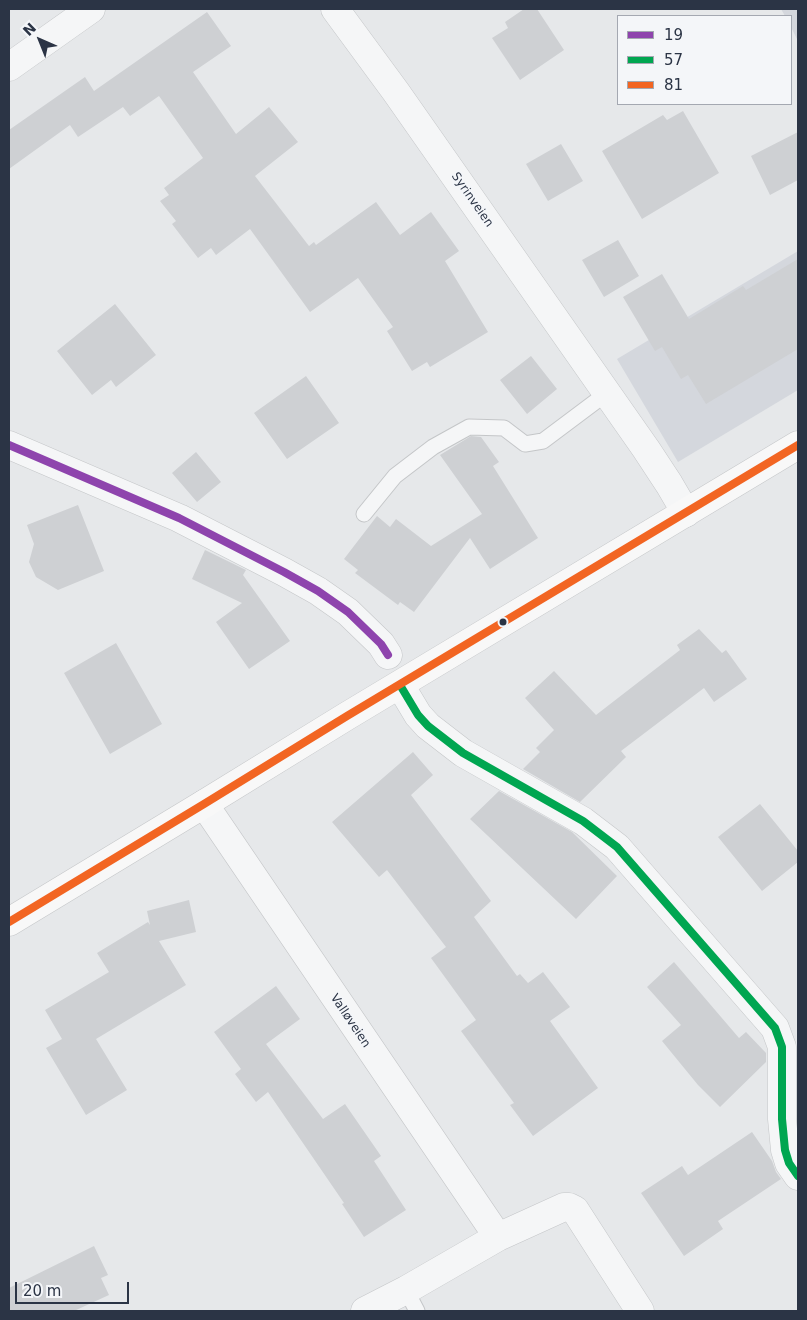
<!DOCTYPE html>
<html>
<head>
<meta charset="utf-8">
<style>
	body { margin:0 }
	#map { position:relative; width:807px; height:1320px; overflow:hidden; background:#e6e8ea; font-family:"DejaVu Sans",sans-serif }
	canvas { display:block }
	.frame { position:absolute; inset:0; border:10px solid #2b3445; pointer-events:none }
	.legend { position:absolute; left:617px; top:15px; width:175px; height:90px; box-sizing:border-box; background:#f4f6f9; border:1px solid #a4a8b1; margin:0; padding:6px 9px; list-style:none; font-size:15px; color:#2b3445 }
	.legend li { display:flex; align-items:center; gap:10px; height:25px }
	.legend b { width:25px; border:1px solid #a4a8b1 }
	.north { position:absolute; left:15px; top:15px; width:50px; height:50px; -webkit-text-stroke:4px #f4f6f9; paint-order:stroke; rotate:316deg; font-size:14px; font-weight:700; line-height:20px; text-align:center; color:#2b3445 }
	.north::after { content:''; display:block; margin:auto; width:18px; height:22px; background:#2b3445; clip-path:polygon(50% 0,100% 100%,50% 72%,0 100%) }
	.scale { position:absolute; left:15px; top:1282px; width:114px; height:22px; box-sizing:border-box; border:2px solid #2b3445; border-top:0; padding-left:6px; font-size:15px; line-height:18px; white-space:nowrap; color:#2b3445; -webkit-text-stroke:4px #f4f6f9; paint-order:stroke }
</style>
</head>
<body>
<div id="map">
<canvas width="807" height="1320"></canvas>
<div class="frame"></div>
<ul class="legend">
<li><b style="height:6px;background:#8e44ad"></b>19</li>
<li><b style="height:6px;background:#00a651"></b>57</li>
<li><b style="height:6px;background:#f26522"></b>81</li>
</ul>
<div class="north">N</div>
<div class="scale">20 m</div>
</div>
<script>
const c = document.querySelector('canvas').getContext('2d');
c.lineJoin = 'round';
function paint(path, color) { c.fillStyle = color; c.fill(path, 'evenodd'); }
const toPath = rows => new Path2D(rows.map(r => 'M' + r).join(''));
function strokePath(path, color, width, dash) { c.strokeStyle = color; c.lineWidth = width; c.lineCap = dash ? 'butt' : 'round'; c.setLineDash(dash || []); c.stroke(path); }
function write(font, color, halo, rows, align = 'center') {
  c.font = font + ' "DejaVu Sans",sans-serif'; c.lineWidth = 4; c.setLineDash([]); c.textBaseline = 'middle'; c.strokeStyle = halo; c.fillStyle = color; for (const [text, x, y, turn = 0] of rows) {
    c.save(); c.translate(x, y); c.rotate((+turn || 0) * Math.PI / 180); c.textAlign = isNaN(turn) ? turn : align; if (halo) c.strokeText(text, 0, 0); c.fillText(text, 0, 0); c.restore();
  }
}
paint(toPath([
	[781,9,798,9,798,41,791,27,791,16,785,16],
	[798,251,798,390,678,462,617,359]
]), '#d4d7dd');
paint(toPath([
	[524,9,537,9,564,50,520,80,492,38,508,28,505,22],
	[207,12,231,46,193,72,236,134,269,107,298,142,255,176,309,246,314,242,316,245,376,202,400,235,431,212,459,251,445,261,488,332,430,367,427,362,412,371,387,331,393,327,358,278,310,312,250,229,216,255,211,248,198,258,172,224,176,221,160,201,169,195,164,188,203,158,159,96,130,116,123,107,78,137,70,125,9,169,9,130,85,77,94,91],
	[683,111,719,173,642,219,602,151,663,115,667,120],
	[798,132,798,180,770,195,751,156],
	[561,144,583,181,548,201,526,164],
	[618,240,639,276,604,297,582,260],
	[798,259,798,349,706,404,688,375,681,379,662,347,655,351,623,297,662,274,689,319,743,286,746,290],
	[115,304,156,355,116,387,111,380,92,395,57,351],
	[531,356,557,389,527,414,500,380],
	[306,376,339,423,287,459,254,413],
	[471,436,481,437,499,462,493,466,538,538,490,569,470,538,414,612,400,602,398,605,355,573,358,570,344,559,377,516,390,527,396,519,431,546,482,514,440,455],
	[196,452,221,482,197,502,172,473],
	[78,505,104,571,58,590,36,577,29,562,34,544,27,525],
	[205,550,246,570,243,575,290,641,249,669,216,622,242,603,192,579],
	[699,629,722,653,726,650,747,679,714,702,704,688,621,751,626,757,580,802,523,769,540,752,536,748,554,730,525,698,554,671,596,715,680,650,677,645],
	[116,643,162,724,110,754,64,673],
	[413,752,433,775,411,795,491,901,474,917,517,976,520,974,528,983,543,972,570,1007,550,1021,598,1088,533,1136,510,1105,514,1103,461,1031,476,1020,431,958,446,947,387,870,379,877,332,822],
	[499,791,572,832,617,876,576,919,470,819],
	[760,804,798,851,798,862,762,891,718,837],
	[189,900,196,932,159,941,186,985,96,1039,127,1090,86,1115,46,1048,62,1039,45,1010,109,972,97,953,148,922,150,925,147,911],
	[674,962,739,1038,746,1032,766,1053,766,1062,720,1107,698,1085,662,1041,681,1025,647,987],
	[276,986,300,1019,266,1044,323,1119,345,1104,381,1156,374,1161,406,1210,364,1237,342,1204,344,1203,268,1092,256,1102,235,1074,241,1069,214,1032],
	[752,1132,772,1161,776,1172,781,1179,718,1221,723,1229,684,1256,641,1193,682,1166,688,1175],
	[94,1246,108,1275,101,1278,109,1295,74,1311,9,1311,9,1288]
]), '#ced0d3');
const service = toPath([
	[364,514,395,476,433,447,469,427,504,428,525,444,543,441,607,393],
	[406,1290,417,1311]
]);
const minor = toPath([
	[335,9,396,92,646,449,669,484,686,513],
	[9,67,91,9],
	[9,445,179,518,284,572,318,591,348,612,381,644,388,655],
	[400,685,418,715,428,726,463,753,583,821,617,847,775,1028,782,1047,782,1119,785,1150,789,1163,798,1176],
	[204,804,498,1237],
	[365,1311,406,1290,498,1237,564,1207,569,1207,575,1210,640,1311]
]);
const secondary = toPath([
	[9,922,204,804,347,716,798,445]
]);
strokePath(service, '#c4c6c8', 17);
strokePath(minor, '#c4c6c8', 29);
strokePath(secondary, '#c4c6c8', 29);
strokePath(service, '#f5f6f7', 15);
strokePath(minor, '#f5f6f7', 28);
strokePath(secondary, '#f8f8f8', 28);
strokePath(toPath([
	[9,445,179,518,284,572,318,591,348,612,381,644,388,655]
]), '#8e44ad', 8);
strokePath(toPath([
	[400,685,418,715,428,726,463,753,583,821,617,847,775,1028,782,1047,782,1119,785,1150,789,1163,798,1176]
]), '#00a651', 8);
strokePath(toPath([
	[9,922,204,804,347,716,798,445]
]), '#f26522', 8);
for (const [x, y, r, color] of [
	[503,622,4.5,"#2b3445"]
]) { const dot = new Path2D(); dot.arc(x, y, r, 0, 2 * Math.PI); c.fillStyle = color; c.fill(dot); strokePath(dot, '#f4f6f9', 2); }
write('12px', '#2b3445', '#f4f6f9', [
	["Syrinveien",472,200,55],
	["Valløveien",350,1021,56]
]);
</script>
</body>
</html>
